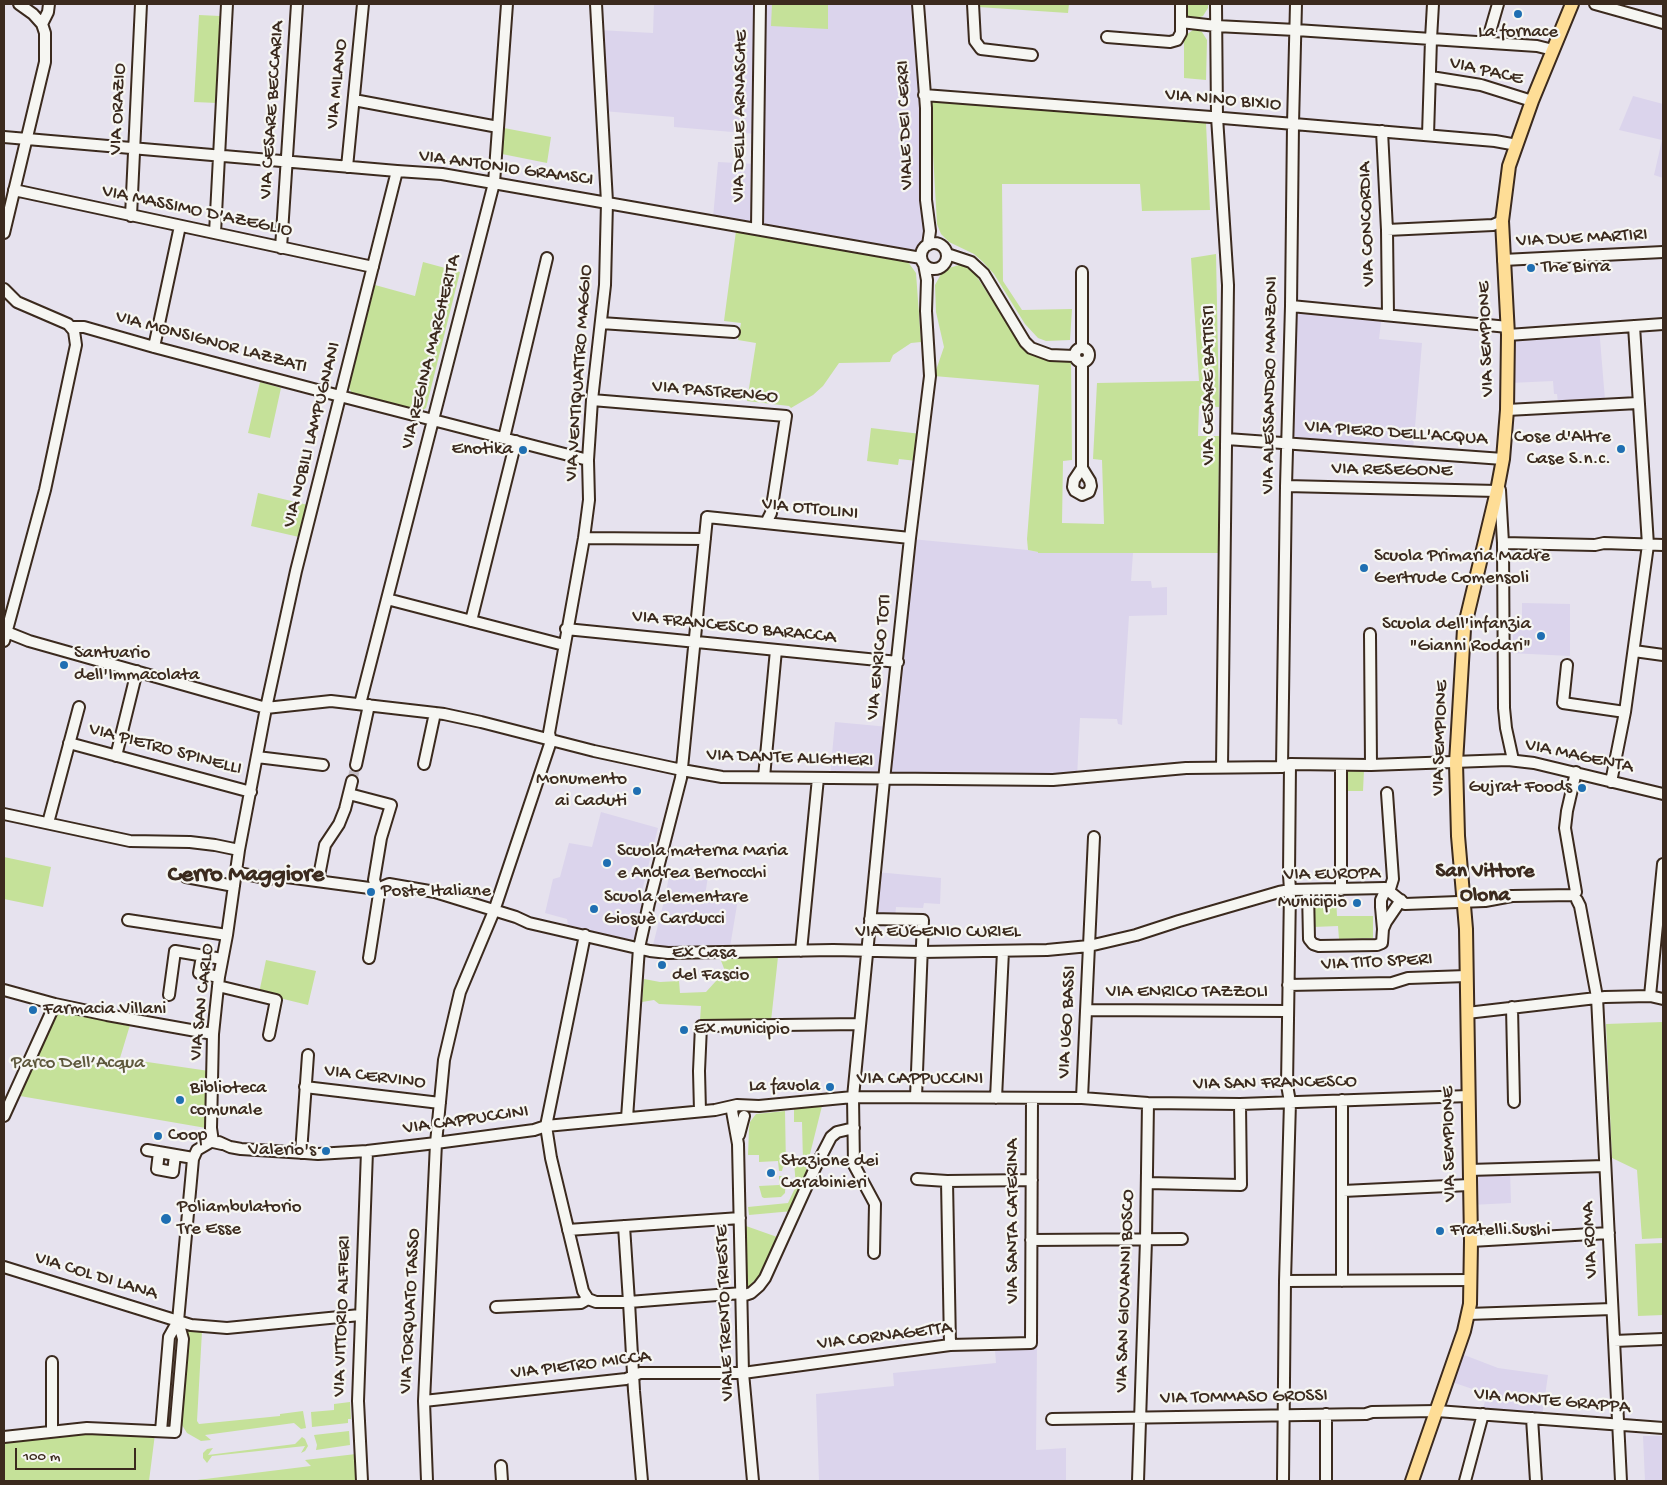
<!DOCTYPE html>
<html>
<head>
<meta charset="utf-8">
<style>
	body { margin:0 }
	#map { position:relative; width:1667px; height:1485px; overflow:hidden; background:#e6e2ee; font-family:"Gochi Hand",sans-serif }
	canvas { display:block }
	.frame { position:absolute; inset:0; border:5px solid #3b2a1e; pointer-events:none }
	.scale { position:absolute; left:15px; top:1448px; width:121px; height:22px; box-sizing:border-box; border:2px solid #3b2a1e; border-top:0; padding-left:6px; font-size:15px; line-height:18px; white-space:nowrap; color:#3b2a1e; -webkit-text-stroke:4px #f6f6f2; paint-order:stroke }
</style>
</head>
<body>
<div id="map">
<canvas width="1667" height="1485"></canvas>
<div class="frame"></div>
<div class="scale">100 m</div>
</div>
<script>
const c = document.querySelector('canvas').getContext('2d');
c.lineJoin = 'round';
function paint(path, color) { c.fillStyle = color; c.fill(path, 'evenodd'); }
const toPath = rows => new Path2D(rows.map(r => 'M' + r).join(''));
function strokePath(path, color, width, dash) { c.strokeStyle = color; c.lineWidth = width; c.lineCap = dash ? 'butt' : 'round'; c.setLineDash(dash || []); c.stroke(path); }
function write(font, color, halo, rows, align = 'center') {
  c.font = font + ' "Gochi Hand",sans-serif'; c.lineWidth = 4.5; c.setLineDash([]); c.textBaseline = 'middle'; c.strokeStyle = halo; c.fillStyle = color; for (const [text, x, y, turn = 0] of rows) {
    c.save(); c.translate(x, y); c.rotate((+turn || 0) * Math.PI / 180); c.textAlign = isNaN(turn) ? turn : align; if (halo) c.strokeText(text, 0, 0); c.fillText(text, 0, 0); c.restore();
  }
}
paint(toPath([
	[654,4,917,4,924,108,925,244,920,251,895,252,713,218,718,162,756,164,756,134,674,127,674,117,603,111,599,30,653,33],
	[1633,96,1663,104,1663,178,1654,175,1662,140,1619,130],
	[1293,308,1382,314,1379,339,1422,343,1413,451,1289,442],
	[1599,327,1605,400,1558,403,1557,394,1554,394,1553,381,1510,383,1508,332],
	[911,539,1028,550,1038,552,1038,553,1133,553,1131,581,1151,581,1152,588,1167,587,1167,615,1129,616,1122,725,1118,724,1117,719,1080,718,1077,777,886,778],
	[1522,603,1570,604,1570,656,1510,653,1513,649,1513,623,1511,617,1522,617],
	[835,722,889,727,883,778,830,777],
	[601,812,658,828,640,899,644,904,636,937,630,940,568,925,567,919,545,913,553,879,560,877,569,843,592,847],
	[670,870,708,876,705,896,738,899,730,947,666,949,653,945,666,893],
	[876,872,941,878,940,904,924,903,923,908,896,907,895,918,872,918],
	[1510,1171,1511,1203,1471,1205,1470,1172],
	[1037,1346,1036,1450,1066,1448,1066,1481,819,1481,816,1394,894,1386,893,1373,996,1363,995,1350],
	[1459,1353,1498,1368,1548,1375,1542,1417,1482,1412,1487,1394,1449,1381],
	[1643,1436,1663,1436,1663,1481,1645,1481]
]), '#dbd4ec');
paint(toPath([
	[772,4,828,4,828,29,771,26],
	[978,4,1069,4,1068,13,978,7],
	[1185,4,1208,4,1208,8,1203,16,1195,19,1188,16,1186,12],
	[199,15,220,16,217,103,194,102],
	[1193,30,1197,30,1202,32,1207,40,1206,80,1184,78,1184,39,1186,35],
	[930,100,1206,123,1210,210,1142,211,1140,184,1002,184,1003,281,1022,310,1072,309,1070,340,1046,341,1038,338,1025,324,994,274,983,262,974,254,949,242,941,234,937,224],
	[504,128,551,137,547,163,502,154],
	[736,231,908,262,916,273,921,342,911,343,893,355,890,362,839,363,823,386,813,395,791,408,789,406,747,401,756,343,738,340,741,323,724,321],
	[1216,254,1219,407,1199,406,1198,436,1219,436,1218,553,1038,553,1038,552,1028,550,1027,539,1039,385,934,376,944,347,936,312,935,285,941,274,946,269,962,264,972,269,1020,344,1030,352,1071,359,1072,460,1063,461,1062,523,1104,524,1102,460,1093,459,1097,383,1199,381,1191,258],
	[423,262,460,272,426,408,420,412,352,394,349,387,375,285,415,296],
	[260,382,281,388,270,438,248,433],
	[871,428,921,434,917,461,899,459,898,465,867,461],
	[258,493,308,505,299,537,251,526],
	[1344,770,1364,770,1363,791,1343,791],
	[4,857,51,867,43,907,4,899],
	[1312,897,1336,897,1337,916,1373,916,1373,938,1339,939,1338,926,1313,927],
	[778,957,771,1021,700,1021,701,1006,659,1004,654,1000,642,1002,644,979,660,982,679,981,680,993,706,992,725,971,720,958],
	[266,960,316,971,308,1005,259,993],
	[57,1010,130,1025,120,1058,209,1071,206,1128,20,1096],
	[1663,1022,1663,1238,1642,1239,1637,1170,1612,1158,1606,1024],
	[822,1106,806,1170,810,1170,793,1211,749,1215,748,1207,788,1203,796,1186,794,1162,803,1162,802,1122,794,1122,794,1109],
	[785,1111,786,1167,783,1167,782,1171,779,1171,778,1161,759,1162,759,1155,748,1155,749,1129,750,1122,756,1114],
	[779,1176,786,1176,785,1193,781,1197,764,1198,762,1197,759,1186,779,1185],
	[746,1226,780,1238,762,1273,748,1287,745,1285],
	[1663,1243,1663,1315,1638,1316,1635,1244],
	[187,1330,202,1331,197,1421,199,1424,280,1416,280,1414,303,1411,306,1428,301,1429,294,1423,205,1435,211,1440,201,1441,187,1433,180,1422],
	[350,1402,351,1419,348,1419,348,1423,312,1427,311,1412,334,1410,334,1404],
	[349,1431,350,1445,316,1450,317,1445,314,1435],
	[88,1432,155,1434,149,1481,4,1481,4,1441],
	[302,1437,305,1439,308,1446,305,1451,301,1453,305,1446,212,1456,207,1463,203,1458,203,1453,207,1449,213,1448,208,1455,295,1444],
	[356,1454,357,1481,189,1481,311,1466,305,1460]
]), '#c5e199');
strokePath(toPath([
	[352,781,356,765]
]), '#c4bdc4', 10, [10, 5]);
const minor = toPath([
	[918,4,926,108,926,200,930,231,928,245],
	[973,4,975,41,981,49,1032,55],
	[1216,4,1217,117,1228,285,1222,767],
	[1595,4,1663,23],
	[1181,22,1216,26,1296,30,1537,46,1553,50],
	[42,24,48,12,49,4],
	[1107,37,1170,42,1177,40,1181,33,1181,4],
	[1487,42,1498,4],
	[1431,77,1481,85,1532,101],
	[924,95,1211,117,1495,141,1517,145],
	[354,100,498,127],
	[1382,131,1387,230,1388,315],
	[1428,135,1431,39,1433,4],
	[4,137,397,171,442,174,921,258],
	[347,167,363,4],
	[14,190,373,267],
	[131,216,141,4],
	[757,228,760,4],
	[1387,230,1493,225,1502,221],
	[4,233,45,62,45,33,42,24,33,14,19,4],
	[215,233,227,4],
	'921 256a13 13 0 1 1 26 0a13 13 0 1 1-26 0Z',
	[281,248,297,4],
	[947,254,971,262,984,274,1025,342,1031,348,1050,355,1074,356],
	[1503,260,1663,252],
	[4,289,17,302,68,324,74,331,76,345,45,490,4,641],
	[1291,306,1508,327],
	[601,323,734,332],
	[72,327,84,327,154,347,340,396,588,460],
	[1508,335,1663,324],
	[154,347,180,226],
	'1075 355a7 7 0 1 1 14 0a7 7 0 1 1-14 0Z',
	[1082,348,1082,272],
	[1082,362,1082,468,1074,480,1073,487,1075,491,1082,495,1089,492,1091,486,1090,481,1082,468],
	[592,400,786,416,771,513,766,523],
	[1507,410,1638,403],
	[504,438,547,258],
	[1227,439,1503,459],
	[1286,486,1497,491],
	[1500,490,1503,543,1504,708,1506,728,1513,760],
	[584,538,705,539],
	[1503,543,1595,545,1604,543,1663,545],
	[387,599,564,645],
	[471,621,516,441],
	[566,629,898,662],
	[4,631,29,641,266,708,331,701,444,714,481,722,594,751,682,770,722,777,1053,780,1186,768,1282,767,1290,764,1371,765,1508,760,1534,763,1663,794],
	[1370,634,1371,765],
	[1634,651,1663,655],
	[1567,665,1563,703,1625,712],
	[360,704,494,183,507,4],
	[69,743,251,792],
	[116,756,137,671],
	[257,757,323,765],
	[424,764,435,713],
	[356,765,369,705],
	[1282,767,1286,486,1291,306,1293,124,1296,4],
	[1576,772,1567,811,1565,828,1576,892],
	[764,777,776,650],
	[1611,782,1625,712,1648,545,1634,326],
	[1387,793,1393,879,1389,892],
	[349,794,391,805,381,838,374,880,379,894,369,958],
	[4,814,130,841,190,842,215,845,239,850],
	[48,823,79,707],
	[235,872,269,879,279,876,377,889,389,884,435,892,516,917,529,923,650,951,668,953,833,950,921,952,1047,950,1089,946,1136,935,1179,921,1279,892,1290,890,1385,888,1405,904,1485,901,1512,896,1574,895],
	[186,877,234,886],
	[318,881,325,845,339,824,345,809,352,781],
	[1341,890,1341,765],
	[1308,891,1309,939,1313,944,1319,946,1377,945,1382,943,1383,929,1381,907,1381,900,1386,889],
	[1577,900,1580,906,1597,997,1621,1481],
	[870,919,923,920,916,1097],
	[128,920,227,935],
	[1383,929,1386,922,1401,900],
	[585,935,546,1126,551,1158,583,1291,588,1299,596,1302,629,1302,634,1391,642,1481],
	[801,951,818,778],
	[202,956,199,973,219,977],
	[1288,985,1392,983,1408,978,1467,976],
	[218,986,276,1000,269,1035],
	[4,990,55,1004,107,1015,213,1034],
	[169,995,175,951,222,959],
	[1650,996,1663,864],
	[1512,1007,1514,1102],
	[1086,1010,1288,1011],
	[1467,1013,1605,997,1650,996,1663,999],
	[305,1087,440,1103],
	[996,1098,1003,951],
	[1082,1098,1094,837],
	[734,1106,732,1111,738,1144,743,1373,753,1481],
	[700,1111,699,1071,701,1026,860,1024],
	[4,1116,55,1004],
	[627,1118,639,948,649,903,681,778,707,517,910,538],
	[739,1135,744,1116],
	[219,1142,230,1147,241,1149,305,1153,318,1154,367,1151,436,1143,534,1130,546,1126,715,1110,737,1105,759,1106,853,1097,1082,1098,1148,1103,1240,1104,1469,1096],
	[222,1144,213,1142,211,1128,213,1034,219,977,227,935,239,850,266,708,296,571,397,171],
	[147,1150,193,1158],
	[159,1152,157,1169,173,1172,175,1155],
	[301,1153,308,1055],
	[1469,1170,1605,1166],
	[917,1179,947,1181,1032,1180],
	[947,1181,950,1345],
	[1147,1183,1241,1185,1240,1104],
	[1343,1191,1469,1185],
	[624,1226,629,1302,742,1293],
	[568,1230,740,1218],
	[1031,1240,1182,1239],
	[1471,1241,1609,1233],
	[874,1253,875,1204,854,1165,853,1097,884,780,910,538,930,376,926,311,927,280,924,264],
	[4,1267,191,1325,227,1328,360,1315],
	[1285,1281,1471,1280],
	[1342,1281,1342,1100],
	[742,1296,751,1293,759,1286,765,1278,815,1168,831,1137,837,1132,854,1128],
	[496,1307,581,1303,588,1299],
	[1468,1314,1612,1309],
	[1614,1341,1663,1339],
	[424,1401,626,1379,640,1373,743,1373,950,1345,1031,1343,1032,1098],
	[1532,1418,1536,1481],
	[1052,1419,1366,1414,1372,1412,1437,1411,1663,1428],
	[52,1431,52,1362],
	[161,1431,169,1337,178,1321],
	[4,1437,87,1428,175,1432,183,1339,178,1321,193,1159,197,1150,209,1143,212,1139],
	[501,1466,502,1481],
	[362,1481,358,1401,367,1151],
	[427,1481,424,1401,436,1143,444,1060,460,992,494,911,551,741,549,733,584,538,589,500,588,460,592,400,605,285,607,202,596,4],
	[1138,1481,1146,1240,1148,1103],
	[1283,1481,1285,1281,1290,1102,1287,1085,1290,890,1289,875,1290,764],
	[1326,1481,1326,1414],
	[1465,1481,1483,1414]
]);
const major = toPath([
	[1412,1481,1464,1331,1470,1304,1471,1241,1466,929,1458,836,1456,763,1464,629,1497,491,1503,459,1507,410,1508,335,1502,221,1509,166,1532,101,1572,4]
]);
strokePath(minor, '#3b2a1e', 14);
strokePath(major, '#3b2a1e', 16);
strokePath(minor, '#f6f6f2', 10);
strokePath(major, '#fedd96', 12);
for (const [x, y, r, color] of [
	[1518,14,5,"#1f6fb2"],
	[1531,268,5,"#1f6fb2"],
	[1621,449,5,"#1f6fb2"],
	[523,450,5,"#1f6fb2"],
	[1364,568,5,"#1f6fb2"],
	[1541,636,5,"#1f6fb2"],
	[64,665,5,"#1f6fb2"],
	[1582,788,5,"#1f6fb2"],
	[637,791,5,"#1f6fb2"],
	[607,863,5,"#1f6fb2"],
	[371,892,5,"#1f6fb2"],
	[1357,903,5,"#1f6fb2"],
	[594,909,5,"#1f6fb2"],
	[662,965,5,"#1f6fb2"],
	[33,1010,5,"#1f6fb2"],
	[684,1030,5,"#1f6fb2"],
	[830,1087,5,"#1f6fb2"],
	[180,1100,5,"#1f6fb2"],
	[158,1136,5,"#1f6fb2"],
	[326,1151,5,"#1f6fb2"],
	[771,1173,5,"#1f6fb2"],
	[166,1219,6,"#1f6fb2"],
	[1440,1231,5,"#1f6fb2"]
]) { const dot = new Path2D(); dot.arc(x, y, r, 0, 2 * Math.PI); c.fillStyle = color; c.fill(dot); strokePath(dot, '#f6f6f2', 2); }
write('19px', '#3b2a1e', '#f6f6f2', [
	["La fornace",1518,33,"center"],
	["The Birra",1541,268],
	["Cose d'Altre",1611,438,"right"],
	["Case S.n.c.",1611,460,"right"],
	["Enotika",513,450,"right"],
	["Scuola Primaria Madre",1374,557],
	["Gertrude Comensoli",1374,579],
	["Scuola dell'infanzia",1531,625,"right"],
	["\"Gianni Rodari\"",1531,647,"right"],
	["Santuario",74,654],
	["dell'Immacolata",74,676],
	["Monumento",627,780,"right"],
	["ai Caduti",627,802,"right"],
	["Gujrat Foods",1572,788,"right"],
	["Scuola materna Maria",617,852],
	["e Andrea Bernocchi",617,874],
	["Poste Italiane",381,892],
	["Scuola elementare",604,898],
	["Giosuè Carducci",604,920],
	["Municipio",1347,903,"right"],
	["Ex Casa",672,954],
	["del Fascio",672,976],
	["Farmacia Villani",43,1010],
	["Ex municipio",694,1030],
	["La favola",820,1087,"right"],
	["Biblioteca",190,1089],
	["comunale",190,1111],
	["Coop",168,1136],
	["Valerio's",316,1151,"right"],
	["Stazione dei",781,1162],
	["Carabinieri",781,1184],
	["Poliambulatorio",177,1208],
	["Tre Esse",177,1230],
	["Fratelli Sushi",1450,1231]
], 'left');
write('19px', '#3b2a1e', '#f6f6f2', [
	["VIA PACE",1486,72,13],
	["VIA MILANO",338,84,-84],
	["VIA NINO BIXIO",1223,101,5],
	["VIA ORAZIO",119,109,-87],
	["VIA CESARE BECCARIA",273,110,-86],
	["VIA DELLE ARNASCHE",741,116,-89],
	["VIALE DEI CERRI",906,125,-92],
	["VIA ANTONIO GRAMSCI",506,169,8],
	["VIA MASSIMO D'AZEGLIO",197,212,12],
	["VIA CONCORDIA",1368,224,-92],
	["VIA DUE MARTIRI",1582,239,-3],
	["VIA SEMPIONE",1487,339,-92],
	["VIA MONSIGNOR LAZZATI",211,343,15],
	["VIA REGINA MARGHERITA",432,352,-76],
	["VIA VENTIQUATTRO MAGGIO",580,373,-86],
	["VIA CESARE BATTISTI",1210,385,-90],
	["VIA ALESSANDRO MANZONI",1271,385,-89],
	["VIA PASTRENGO",715,393,5],
	["VIA PIERO DELL'ACQUA",1396,434,4],
	["VIA NOBILI LAMPUGNANI",313,435,-76],
	["VIA RESEGONE",1392,471,1],
	["VIA OTTOLINI",810,510,6],
	["VIA FRANCESCO BARACCA",734,628,6],
	["VIA ENRICO TOTI",880,657,-84],
	["VIA SEMPIONE",1441,738,-88],
	["VIA PIETRO SPINELLI",165,750,15],
	["VIA MAGENTA",1579,757,12],
	["VIA DANTE ALIGHIERI",790,759,2],
	["VIA EUROPA",1332,875,-1],
	["VIA EUGENIO CURIEL",938,933],
	["VIA TITO SPERI",1377,963,-3],
	["VIA ENRICO TAZZOLI",1187,993],
	["VIA SAN CARLO",203,1002,-84],
	["VIA UGO BASSI",1068,1022,-87],
	["VIA CERVINO",375,1078,7],
	["VIA CAPPUCCINI",920,1080],
	["VIA SAN FRANCESCO",1275,1084,-1],
	["VIA CAPPUCCINI",466,1121,-8],
	["VIA SEMPIONE",1450,1144,-91],
	["VIA SANTA CATERINA",1014,1221,-90],
	["VIA ROMA",1591,1240,-93],
	["VIA COL DI LANA",96,1277,17],
	["VIA SAN GIOVANNI BOSCO",1126,1291,-88],
	["VIA TORQUATO TASSO",411,1311,-87],
	["VIALE TRENTO TRIESTE",726,1313,-92],
	["VIA VITTORIO ALFIERI",343,1316,-88],
	["VIA CORNAGETTA",885,1337,-7],
	["VIA PIETRO MICCA",581,1366,-7],
	["VIA TOMMASO GROSSI",1244,1398,-1],
	["VIA MONTE GRAPPA",1552,1402,5]
]);
write('19px', '#5e583d', '#f6f6f2', [
	["Parco Dell’Acqua",78,1064]
]);
write('bold 21px', '#3b2a1e', '#f6f6f2', [
	["San Vittore",1485,873],
	["Olona",1485,897]
]);
write('bold 24px', '#3b2a1e', '#f6f6f2', [
	["Cerro Maggiore",246,876]
]);
</script>
</body>
</html>
